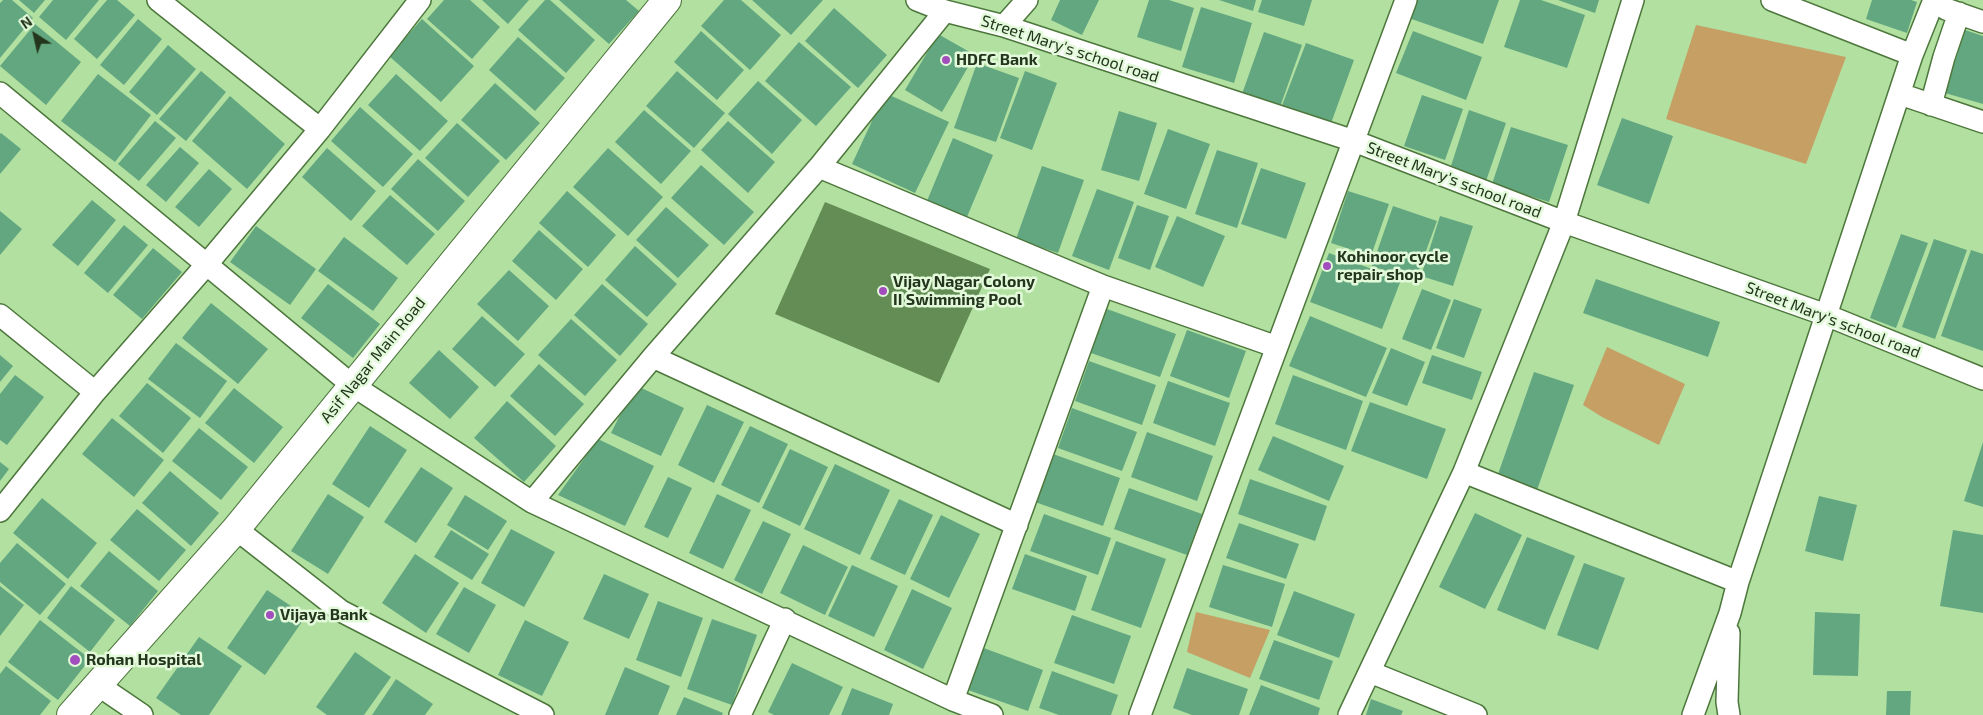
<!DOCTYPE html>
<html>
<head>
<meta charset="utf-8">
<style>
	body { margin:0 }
	#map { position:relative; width:1983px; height:715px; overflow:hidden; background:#b1e0a0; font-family:"Exo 2",sans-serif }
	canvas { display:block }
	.north { position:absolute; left:10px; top:10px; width:50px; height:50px; -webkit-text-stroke:4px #e2fad9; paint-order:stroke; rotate:325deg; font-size:14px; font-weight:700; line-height:20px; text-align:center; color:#23351c }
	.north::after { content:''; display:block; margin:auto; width:18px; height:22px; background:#23351c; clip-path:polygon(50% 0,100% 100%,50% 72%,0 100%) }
</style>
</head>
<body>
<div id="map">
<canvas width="1983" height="715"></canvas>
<div class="north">N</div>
</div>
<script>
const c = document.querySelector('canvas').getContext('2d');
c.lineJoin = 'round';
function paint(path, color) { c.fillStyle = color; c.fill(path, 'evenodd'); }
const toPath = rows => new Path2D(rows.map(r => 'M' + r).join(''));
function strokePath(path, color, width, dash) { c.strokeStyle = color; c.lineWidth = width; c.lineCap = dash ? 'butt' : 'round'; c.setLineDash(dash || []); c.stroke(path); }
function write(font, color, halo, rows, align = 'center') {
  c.font = font + ' "Exo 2",sans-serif'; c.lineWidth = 5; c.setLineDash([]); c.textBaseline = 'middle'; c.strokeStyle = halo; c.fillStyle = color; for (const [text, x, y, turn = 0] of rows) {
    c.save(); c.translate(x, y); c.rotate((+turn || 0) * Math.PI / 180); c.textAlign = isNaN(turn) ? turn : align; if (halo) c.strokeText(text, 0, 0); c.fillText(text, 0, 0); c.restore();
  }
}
paint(toPath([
	[1696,25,1846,57,1806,164,1666,119],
	[1607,347,1685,384,1659,445,1602,417,1583,405],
	[1196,612,1270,630,1250,678,1187,652]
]), '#c69f64');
paint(toPath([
	[825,202,990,269,939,383,775,314]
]), '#648c55');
paint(toPath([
	[3,0,12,0,33,18,0,58,0,3],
	[19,0,45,0,34,13],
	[53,0,99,0,66,40,39,17],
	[107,0,117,0,135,15,97,59,74,39],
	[444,0,470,0,500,27,472,59,427,19],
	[482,0,529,0,508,24],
	[545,0,550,0,595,40,566,73,518,30],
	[559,0,626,0,639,11,609,44],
	[724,0,741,0,781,35,750,70,701,26],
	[752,0,823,0,791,35],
	[1060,0,1099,0,1082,35,1051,20],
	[1149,0,1169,0,1194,8,1181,51,1137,37],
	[1219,0,1256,0,1253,11],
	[1262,0,1312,0,1304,26,1258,12],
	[1409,0,1499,0,1483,44,1403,16],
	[1520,0,1541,0,1585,15,1567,68,1504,47],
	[1558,0,1599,0,1595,13],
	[1872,0,1911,0,1917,2,1907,33,1866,19],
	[1201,7,1252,23,1234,83,1182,67],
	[834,8,887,55,858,88,805,41],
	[138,19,162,39,124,85,100,65],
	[422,19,474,66,441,102,389,56],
	[35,24,81,62,46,105,0,66],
	[1965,30,1983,36,1983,104,1945,93],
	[701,31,744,70,717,100,674,62],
	[1413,31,1482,57,1466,100,1396,73],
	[1264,32,1302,45,1280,107,1242,94],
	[938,34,975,55,942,112,905,90],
	[518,37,565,78,535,111,489,70],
	[799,42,851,87,816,126,765,81],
	[1306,43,1354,60,1330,126,1281,108],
	[168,45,196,69,157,115,129,92],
	[977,63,1019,78,996,142,954,128],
	[201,71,226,92,186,141,159,119],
	[677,71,725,113,694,148,646,106],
	[1025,71,1057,83,1032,150,1000,138],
	[98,74,151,115,115,162,61,121],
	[396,74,448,121,420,151,368,105],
	[758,81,802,120,772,154,728,114],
	[495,83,540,123,506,160,461,120],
	[885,93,949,122,915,193,852,164],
	[1422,95,1463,109,1445,160,1404,146],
	[230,96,285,144,247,189,192,141],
	[360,107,413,154,383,187,331,141],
	[644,110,691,151,661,184,615,142],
	[1469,110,1506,123,1486,181,1450,169],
	[1119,111,1157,123,1139,181,1101,170],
	[1622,118,1673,136,1649,204,1597,185],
	[155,121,176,138,139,181,118,164],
	[728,121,775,162,748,193,701,150],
	[457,123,500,161,468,197,425,158],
	[1511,127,1568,145,1549,202,1492,184],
	[1168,129,1210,144,1186,209,1144,194],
	[1,133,21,149,0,174,0,134],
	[953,138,993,155,967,217,927,201],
	[180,147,199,163,166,202,146,185],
	[327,148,376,191,351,221,302,177],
	[608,148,663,197,628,236,573,187],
	[1217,150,1258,163,1237,228,1195,214],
	[418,159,465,201,438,231,391,189],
	[701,165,754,212,724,245,671,198],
	[1042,166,1084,180,1058,253,1016,239],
	[1261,168,1306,183,1286,239,1241,224],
	[209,169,232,189,199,227,175,207],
	[1097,189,1134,202,1109,270,1072,256],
	[567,191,616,235,588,267,539,223],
	[1348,191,1389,204,1371,256,1331,243],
	[390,195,435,234,407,265,362,226],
	[92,200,116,220,78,266,52,245],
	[1137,205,1169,216,1150,270,1118,258],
	[1393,206,1437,221,1415,281,1372,266],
	[666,207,709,245,678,278,636,240],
	[0,211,22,229,0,255],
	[1177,216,1225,236,1203,287,1155,267],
	[1440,216,1473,226,1453,286,1421,276],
	[124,225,148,245,108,293,84,273],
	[256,226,316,269,290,305,230,262],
	[539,230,583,269,556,300,512,261],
	[1901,234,1928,243,1896,328,1870,318],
	[344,237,398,278,373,311,318,271],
	[1934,239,1967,250,1935,339,1902,327],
	[635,246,677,284,647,317,605,280],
	[153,248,182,272,142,319,113,295],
	[1971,250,1983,254,1983,351,1941,336],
	[1329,253,1401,280,1382,329,1310,302],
	[509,270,549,306,518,341,477,304],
	[1596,279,1720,322,1708,357,1583,313],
	[328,284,380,324,353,358,301,318],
	[602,284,648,324,620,356,574,315],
	[1422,289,1451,300,1431,350,1402,339],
	[1454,299,1482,309,1464,358,1436,348],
	[211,303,268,349,238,384,182,338],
	[1107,309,1176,334,1160,377,1091,353],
	[482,316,525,354,495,387,452,349],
	[1310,316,1387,348,1366,397,1289,366],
	[571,319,617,360,585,396,538,355],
	[1187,330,1246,351,1229,398,1170,376],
	[176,343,227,381,200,418,148,379],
	[1391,348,1425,362,1407,406,1372,393],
	[439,350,479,387,450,419,409,383],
	[0,355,13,366,0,382],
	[1432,355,1482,372,1472,400,1422,383],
	[1089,361,1156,385,1142,425,1075,401],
	[539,364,584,404,555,436,510,396],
	[1534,372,1574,385,1537,490,1497,477],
	[15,375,44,397,7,445,0,440,0,394],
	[1293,375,1363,401,1346,450,1275,424],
	[1168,381,1230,403,1215,446,1153,423],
	[147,383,191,418,163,453,119,416],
	[635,385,684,408,661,456,611,433],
	[234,388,283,427,254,463,205,423],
	[507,401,556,446,524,482,474,438],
	[1370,402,1446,429,1427,479,1351,451],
	[707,405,744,422,714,483,678,465],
	[1072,408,1137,432,1122,471,1058,448],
	[112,418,164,460,134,497,82,454],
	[370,426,407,450,369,508,332,484],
	[750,426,788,444,759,503,721,485],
	[199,428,248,467,221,500,172,461],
	[1147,432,1213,456,1197,501,1131,477],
	[1273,436,1344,466,1329,501,1258,470],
	[598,439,654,466,625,526,558,495],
	[1983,442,1983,507,1964,501],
	[790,449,828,467,800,526,762,508],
	[1053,454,1120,478,1103,526,1035,502],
	[0,462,9,469,0,481],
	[835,464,890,490,860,555,804,529],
	[421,467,453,488,416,543,384,522],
	[170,471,219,513,191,546,142,503],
	[668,477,692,488,668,538,644,527],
	[1250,479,1327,506,1315,541,1238,514],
	[1129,488,1202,514,1187,555,1114,529],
	[328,494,364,517,328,574,291,551],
	[717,494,751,510,723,569,689,553],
	[465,495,507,521,488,550,447,525],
	[1819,496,1857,505,1843,561,1805,551],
	[42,498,97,543,68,579,13,533],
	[899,499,933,515,905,575,870,559],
	[137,509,186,550,159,581,110,540],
	[1475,513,1522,535,1485,609,1439,587],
	[1044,514,1111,538,1098,575,1030,551],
	[941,515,980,534,949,598,910,579],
	[763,521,791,534,762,594,734,580],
	[1239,523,1299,544,1286,579,1226,558],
	[511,529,555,552,524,607,481,583],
	[451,530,489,554,472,580,434,557],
	[1953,530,1983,535,1983,613,1940,606],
	[1527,537,1575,556,1545,630,1497,610],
	[1116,541,1166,559,1141,628,1091,610],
	[17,543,66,584,40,615,0,582,0,563],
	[803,545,848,567,825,615,780,593],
	[109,551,158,591,130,626,80,586],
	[415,554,459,583,426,633,382,603],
	[1025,554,1087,576,1075,611,1012,589],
	[1584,563,1625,578,1598,650,1557,635],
	[852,565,898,586,874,637,828,616],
	[1223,565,1285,584,1272,627,1209,607],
	[604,574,649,594,629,639,583,619],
	[0,586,24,605,0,636],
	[71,586,115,620,90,652,47,618],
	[464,587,496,605,469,653,436,634],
	[912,589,952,608,923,669,884,650],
	[267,590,306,616,265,675,227,648],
	[1294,591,1355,614,1339,658,1277,635],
	[658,601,703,618,681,677,636,660],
	[1815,612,1860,614,1858,676,1813,675],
	[1072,615,1131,636,1114,684,1054,663],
	[712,619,757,635,732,705,687,689],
	[40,620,90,659,58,700,8,662],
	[525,620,569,642,542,696,498,675],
	[199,637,242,666,209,715,181,715,156,698],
	[1274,640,1333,661,1319,700,1259,679],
	[981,647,1043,670,1028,711,965,689],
	[355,652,391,677,364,715,327,715,316,707],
	[792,663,843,687,829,715,774,715,768,712],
	[6,666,51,701,40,715,0,715,0,674],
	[625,667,670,686,658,715,605,715],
	[1187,668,1248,689,1239,715,1192,715,1173,708],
	[1052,671,1118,695,1111,715,1059,715,1039,708],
	[396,679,433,704,425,715,372,715],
	[1261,685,1320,708,1318,715,1249,715],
	[852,688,893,704,889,715,841,715],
	[1887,691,1911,691,1910,715,1886,715],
	[684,697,723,713,722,715,676,715],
	[1371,699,1403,711,1401,715,1366,715]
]), '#63a780');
const minor = toPath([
	[158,0,320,129],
	[917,0,945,11,1004,26,1354,141,1564,222,1826,315,1983,379],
	[1772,0,1912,55],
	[1946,9,1983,22],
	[1004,26,1027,0],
	[0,93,352,385,532,502,953,700,992,715],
	[1900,94,1983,122],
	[1931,105,1944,57,1959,13],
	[819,167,1103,286,1277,347],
	[0,315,95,392],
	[653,357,1017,525],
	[1464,472,1738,582],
	[532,502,653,357,819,167,945,11],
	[0,511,95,392,207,264,320,129,420,0],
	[236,529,341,611,543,715],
	[1370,672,1476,715],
	[98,685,142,715],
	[953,700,1103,286],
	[740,715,785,619],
	[1140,715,1406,0],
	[1349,715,1464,472,1564,222,1633,0],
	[1693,715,1730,613,1738,582,1912,55,1934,0],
	[1729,715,1727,702,1729,633]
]);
const tertiary = toPath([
	[71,715,236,529,667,0]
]);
strokePath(minor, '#4d773c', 24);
strokePath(tertiary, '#4d773c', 30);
strokePath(minor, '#fff', 21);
strokePath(tertiary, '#fff', 28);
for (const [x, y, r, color] of [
	[946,60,5,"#a24ebc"],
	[1327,266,5,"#a24ebc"],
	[883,291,5,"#a24ebc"],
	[270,615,5,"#a24ebc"],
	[75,660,6,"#a24ebc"]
]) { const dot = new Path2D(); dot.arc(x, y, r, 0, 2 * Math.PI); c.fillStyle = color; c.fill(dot); strokePath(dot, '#e2fad9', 2); }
write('16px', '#23351c', '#e2fad9', [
	["Street Mary's school road",1070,49,18],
	["Street Mary's school road",1454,180,21],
	["Street Mary's school road",1833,320,21],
	["Asif Nagar Main Road",373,360,-51]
]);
write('bold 16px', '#23351c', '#e2fad9', [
	["HDFC Bank",956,60],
	["Kohinoor cycle",1337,257],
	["repair shop",1337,275],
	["Vijay Nagar Colony",893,282],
	["II Swimming Pool",893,300],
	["Vijaya Bank",280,615],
	["Rohan Hospital",86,660]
], 'left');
</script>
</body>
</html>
